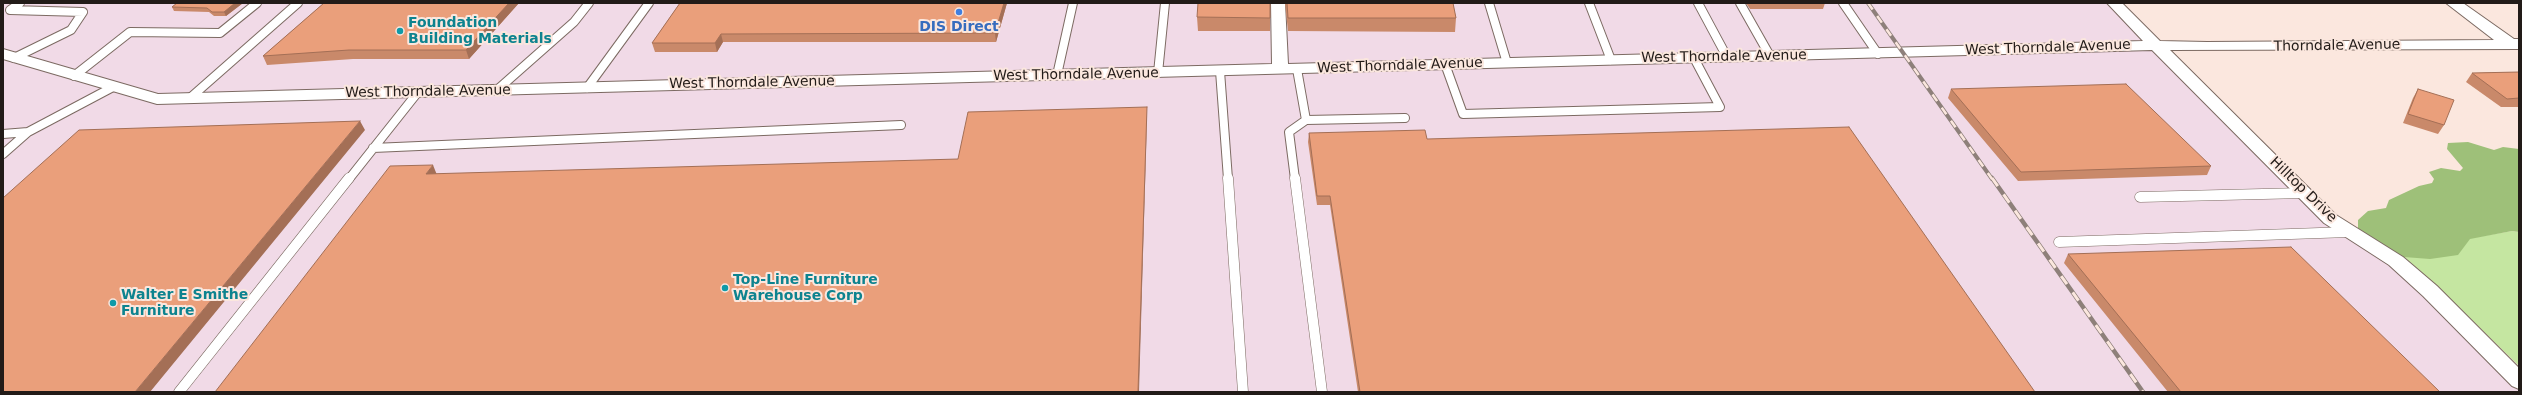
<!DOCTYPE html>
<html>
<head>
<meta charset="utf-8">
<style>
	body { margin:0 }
	#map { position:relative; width:2522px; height:395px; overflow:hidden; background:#fbe7de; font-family:"DejaVu Sans",sans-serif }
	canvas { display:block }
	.frame { position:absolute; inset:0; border:4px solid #221b18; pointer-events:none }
</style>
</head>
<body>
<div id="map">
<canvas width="2522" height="395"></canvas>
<div class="frame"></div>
</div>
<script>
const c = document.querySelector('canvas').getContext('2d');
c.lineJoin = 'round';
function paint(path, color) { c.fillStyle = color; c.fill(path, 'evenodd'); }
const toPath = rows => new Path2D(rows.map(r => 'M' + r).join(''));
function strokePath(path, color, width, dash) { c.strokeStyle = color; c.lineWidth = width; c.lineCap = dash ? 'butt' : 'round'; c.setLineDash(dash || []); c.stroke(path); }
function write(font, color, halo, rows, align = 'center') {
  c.font = font + ' "DejaVu Sans",sans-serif'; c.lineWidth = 4; c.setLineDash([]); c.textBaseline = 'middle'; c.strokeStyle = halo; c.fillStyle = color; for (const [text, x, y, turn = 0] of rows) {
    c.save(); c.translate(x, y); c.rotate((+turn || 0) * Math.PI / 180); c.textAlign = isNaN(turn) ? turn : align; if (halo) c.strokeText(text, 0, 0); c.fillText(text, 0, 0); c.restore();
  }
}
paint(toPath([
	[3,3,2121,3,2304,193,2396,261,2519,381,2519,392,3,392]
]), '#f1dae7');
paint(toPath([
	[2512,231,2519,232,2519,366,2444,293,2412,266,2389,252]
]), '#c5e6a1');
paint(toPath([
	[2468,142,2494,150,2503,147,2519,149,2519,232,2512,231,2470,239,2458,255,2430,259,2404,257,2389,252,2358,230,2358,220,2368,211,2386,208,2389,200,2419,186,2432,183,2434,179,2429,172,2441,168,2460,171,2463,168,2447,149,2448,143]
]), '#9ec079');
const laneFar1 = toPath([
	[1489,3,1507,63],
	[1589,3,1611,60],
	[1698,3,1727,57],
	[1740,3,1770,56],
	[1843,3,1878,54],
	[14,58,71,30,83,12,10,10,20,3],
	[1445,64,1463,114,1720,107,1694,58],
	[1220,71,1228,179],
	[1158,73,1165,3],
	[1057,75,1073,3],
	[74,76,130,32,220,33,257,3],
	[587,88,649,3],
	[497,90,574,22,589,3],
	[190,98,298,3],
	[1306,120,1405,118],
	[3,134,28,132,113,87],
	[373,148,901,125],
	[3,154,28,132],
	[349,179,418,92],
	[1295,179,1289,132,1306,120,1297,69]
]);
const lane = toPath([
	[1228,178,1243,392],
	[1295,178,1322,392],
	[2140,197,2304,193],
	[2059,242,2349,232],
	[179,392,349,178]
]);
const street = toPath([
	[1271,3,1285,3,1288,64,2143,41,2107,3,2122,3,2160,41,2207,42,2494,40,2446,3,2463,3,2514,39,2519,39,2519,49,2170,50,2336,215,2403,257,2437,286,2519,368,2519,389,2512,386,2423,296,2389,265,2324,223,2152,50,157,104,3,59,3,49,158,94,1272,64,1271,3]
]);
strokePath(laneFar1, '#7c6a62', 10);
strokePath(lane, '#7c6a62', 11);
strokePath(street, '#7c6a62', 2);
strokePath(laneFar1, '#fff', 8);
strokePath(lane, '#fff', 10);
paint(street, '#fff');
const railFar1 = toPath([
	[1868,3,1992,179]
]);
const rail = toPath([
	[1992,178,2143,392]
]);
strokePath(railFar1, '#8e807a', 4);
strokePath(rail, '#8e807a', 4.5);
strokePath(railFar1, '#fbe7de', 2.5, [8]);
strokePath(rail, '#fbe7de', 3, [10]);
paint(toPath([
	[177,3,243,3,226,16,214,16,209,12,174,11,172,7],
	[324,3,519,3,469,59,353,59,267,65,263,56],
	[680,3,1007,3,996,42,723,42,717,52,655,52,652,43],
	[1270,3,1270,31,1198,31,1197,17],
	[1285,3,1453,3,1456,18,1455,32,1288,31],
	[1746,3,1825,3,1823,9,1750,9],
	[2519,72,2519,107,2501,107,2466,82,2472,73],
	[1951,89,2211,166,2207,175,2018,181,1948,98],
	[2418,89,2444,125,2438,134,2403,123,2413,98],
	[1309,133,1427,139,2035,392,1358,392,1330,205,1317,205,1308,142],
	[2068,254,2440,392,2168,392,2064,263]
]), '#c9896a');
paint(toPath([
	[235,3,243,3,226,16,224,12],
	[509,3,519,3,469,59,466,50],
	[1004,3,1007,3,996,42,995,33],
	[721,34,723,42,717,52,715,43],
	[1147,107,1147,116,1139,392,1138,392],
	[360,121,365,130,150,392,135,392],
	[433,165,437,175,426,174]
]), '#a46f56');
const building = toPath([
	[177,3,235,3,224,12,212,12,207,8,172,7,177,3],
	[324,3,509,3,466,50,349,50,263,56,324,3],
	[680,3,1004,3,995,33,721,34,715,43,652,43,680,3],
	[1198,3,1270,3,1270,18,1197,17,1198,3],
	[1287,3,1453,3,1456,18,1288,18,1287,3],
	[2519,72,2519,98,2507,99,2472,73,2519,72],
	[2126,84,2211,166,2021,172,1951,89,2126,84],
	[2418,89,2454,100,2444,125,2408,114,2418,89],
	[1147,107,1138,392,215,392,390,166,433,165,426,174,958,159,968,112,1147,107],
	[360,121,135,392,3,392,3,198,79,130,360,121],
	[1849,127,2035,392,1360,392,1330,196,1317,196,1309,133,1425,130,1427,139,1849,127],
	[2291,247,2440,392,2181,392,2068,254,2291,247]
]);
paint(building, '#ea9f7b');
strokePath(building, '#a46f56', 1);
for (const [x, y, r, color] of [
	[959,12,4,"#3f7fe0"],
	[400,31,4,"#0f9aa8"],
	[725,288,4,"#0f9aa8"],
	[113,303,4,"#0f9aa8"]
]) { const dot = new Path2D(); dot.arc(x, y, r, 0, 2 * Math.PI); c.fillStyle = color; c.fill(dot); strokePath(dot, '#fbe7de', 1.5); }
write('bold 14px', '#0d838f', '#fbe7de', [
	["Foundation",408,23],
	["Building Materials",408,39],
	["Top-Line Furniture",733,280],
	["Warehouse Corp",733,296],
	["Walter E Smithe",121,295],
	["Furniture",121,311]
], 'left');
write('bold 14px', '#366cbe', '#fbe7de', [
	["DIS Direct",959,27]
]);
write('14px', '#221b18', '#fbe7de', [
	["Thorndale Avenue",2337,46,-1],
	["West Thorndale Avenue",2048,48,-2],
	["West Thorndale Avenue",1724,57,-1],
	["West Thorndale Avenue",1400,66,-2],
	["West Thorndale Avenue",1076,75,-1],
	["West Thorndale Avenue",752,83,-1],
	["West Thorndale Avenue",428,92,-1],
	["Hilltop Drive",2303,190,44]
]);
</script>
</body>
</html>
